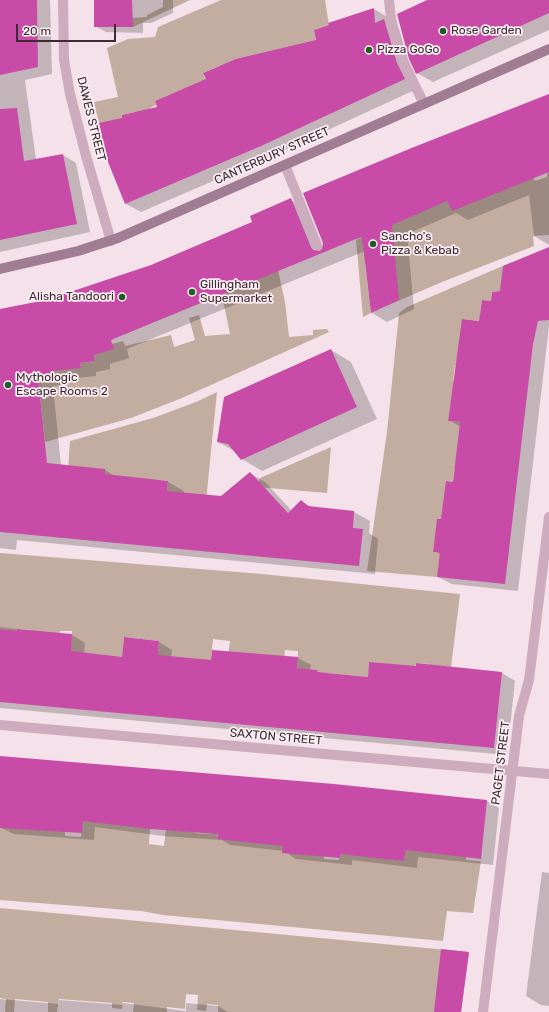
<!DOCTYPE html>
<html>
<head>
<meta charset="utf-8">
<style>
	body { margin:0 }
	#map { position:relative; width:549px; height:1012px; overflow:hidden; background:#f4e1e9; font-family:Rubik,sans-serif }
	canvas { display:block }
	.scale { position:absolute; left:16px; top:24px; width:100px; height:18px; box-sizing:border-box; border:2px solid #3a2b35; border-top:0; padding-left:5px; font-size:12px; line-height:14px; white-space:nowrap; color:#3a2b35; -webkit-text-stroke:3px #fbeef3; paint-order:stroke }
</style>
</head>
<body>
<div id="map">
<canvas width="549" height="1012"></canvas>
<div class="scale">20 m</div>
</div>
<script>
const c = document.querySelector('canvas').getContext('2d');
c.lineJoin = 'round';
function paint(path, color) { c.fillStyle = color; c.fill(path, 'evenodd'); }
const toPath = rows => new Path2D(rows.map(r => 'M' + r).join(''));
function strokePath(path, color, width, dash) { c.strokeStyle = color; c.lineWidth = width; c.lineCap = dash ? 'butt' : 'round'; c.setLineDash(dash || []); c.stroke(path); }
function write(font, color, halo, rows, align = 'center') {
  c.font = font + ' Rubik,sans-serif'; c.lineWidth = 3.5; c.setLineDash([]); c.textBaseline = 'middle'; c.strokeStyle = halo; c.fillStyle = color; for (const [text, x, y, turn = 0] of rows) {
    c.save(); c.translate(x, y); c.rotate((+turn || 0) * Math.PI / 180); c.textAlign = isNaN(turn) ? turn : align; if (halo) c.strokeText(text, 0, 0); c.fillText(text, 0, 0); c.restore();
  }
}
paint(toPath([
	[163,0,190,0,133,27,132,18,147,17,147,15,163,7],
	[221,0,325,0,329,25,314,30,321,71,219,66,203,73,208,85,176,92,155,101,156,105,150,108,164,141,135,112,122,115,129,146,99,123,94,102,118,97,107,48,128,39,155,37,158,27],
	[529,167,535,181,547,177,547,173,549,173,549,235,533,236,534,246,442,282,384,307,381,274,392,222,440,184,452,211],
	[365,236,365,263,371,313,363,317,356,240],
	[512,262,511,271,500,291,492,292,491,301,482,300,480,313,497,323,462,319,490,369,455,365,453,381,469,383,450,407,448,421,469,423,465,470,454,469,453,482,446,481,469,541,435,537,433,551,468,556,439,562,437,577,367,571,387,432,399,313,407,307],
	[278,270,285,302,289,337,313,335,313,330,327,329,329,332,182,398,131,418,45,442,38,377,51,376,50,362,81,367,80,363,95,361,90,328,108,345,123,341,125,346,171,335,174,347,195,340,189,318,199,315,205,336,230,334,222,295,225,293,219,275,235,275,242,291,251,287,251,280],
	[217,392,205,511,167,492,168,481,155,480,102,500,105,470,92,468,68,471,70,441,153,418,196,402],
	[331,447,327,493,257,487,260,478],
	[0,553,262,574,460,594,451,667,440,666,426,695,429,664,416,663,413,696,369,663,368,677,328,673,317,676,318,670,306,669,296,687,298,651,285,650,282,685,227,665,230,641,213,639,209,680,156,674,159,641,124,637,121,669,70,666,72,631,60,631,57,664,30,630,17,629,14,659,7,630,0,629],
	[66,805,65,836,81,837,83,819,151,814,149,844,164,846,166,828,196,816,195,833,211,834,212,818,219,819,217,839,326,827,324,859,339,860,343,829,389,859,404,861,408,834,468,841,466,860,481,861,473,913,447,911,443,941,163,915,141,911,0,900,0,821],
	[0,908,469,952,461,1012,218,1012,218,1005,207,1004,206,1011,197,1010,198,995,186,994,185,1009,167,1007,167,1012,133,1012,134,1003,123,1002,122,1009,112,1008,112,1003,59,999,57,1012,48,1012,48,1002,15,999,14,1012,5,1012,6,999,0,998]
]), '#c3aca0');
paint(toPath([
	[0,0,50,0,52,74,25,80,36,160,63,155,76,163,90,232,0,252],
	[95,0,173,0,173,13,151,23,143,23,143,33,106,32,95,26],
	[429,0,549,0,549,30,433,82,417,73],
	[374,9,389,18,389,23,399,29,412,72,419,88,276,154,141,212,126,204,107,156,124,119,159,107,317,41],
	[549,95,549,245,534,236,529,195,468,220,456,213,407,234,414,309,387,322,372,313,365,251,127,349,129,358,110,364,110,369,96,372,96,376,66,379,66,385,53,386,61,466,105,470,115,476,168,482,184,491,183,494,222,497,250,473,265,482,292,511,301,501,313,508,354,512,370,521,369,533,378,539,375,574,17,540,16,550,0,548,0,310,46,301,151,266,254,222,291,200,307,209,323,249],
	[549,254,549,326,518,591,452,584,438,577,441,555,434,551,454,483,461,427,449,420,480,322,492,302],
	[331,350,351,362,377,419,262,471,242,459,236,452,218,442],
	[0,627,72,635,85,643,84,654,123,658,125,638,159,642,172,650,171,658,212,661,298,658,311,665,310,670,317,671,323,674,369,678,417,667,417,664,502,673,515,681,507,755,0,708],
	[0,757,177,771,487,801,499,808,493,865,418,857,417,868,352,860,352,865,296,859,284,851,230,845,222,840,163,836,95,827,94,840,14,834,0,827],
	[542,872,549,873,549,1006,541,1005,526,996],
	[0,999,59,1004,59,1000,123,1005,123,1003,186,1011,186,1003,218,1006,228,1012,0,1012]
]), '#0003');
paint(toPath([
	[0,0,37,0,38,67,0,75],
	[94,0,132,0,133,27,94,27],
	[427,0,549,0,549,13,416,74,409,59,397,14],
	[374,8,375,23,384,19,397,63,405,79,261,146,125,204,106,157,99,123,122,118,122,115,157,107,155,101,206,79,203,73,236,59,316,40,314,30,329,25,328,23],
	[549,94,549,172,452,211,447,201,392,225,399,300,371,313,362,237,356,239,111,340,114,349,94,355,95,361,80,363,81,368,51,371,51,376,38,377,47,463,105,469,105,474,168,481,167,491,221,496,250,472,288,513,301,500,308,506,354,511,353,528,363,529,359,566,0,532,0,309,46,300,151,265,252,222,250,216,291,198,311,247,313,250,319,251,322,249,323,243,303,193,414,147],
	[17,108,24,161,63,154,77,224,0,240,0,109],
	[549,247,549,320,538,321,533,344,505,584,437,577,440,552,433,552,437,519,441,519,446,481,453,482,460,422,448,421,462,319,479,321,482,300,491,301,492,292,500,291,503,266],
	[331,349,357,407,241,460,228,444,217,442,224,397],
	[0,629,17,631,17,629,72,634,71,651,122,657,124,637,159,641,158,655,211,660,212,650,298,657,297,668,318,670,317,672,368,677,369,662,416,666,416,663,502,672,494,748,0,702],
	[0,756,334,784,487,800,481,859,406,850,404,861,340,854,340,858,282,853,283,846,217,839,218,834,150,829,83,821,82,833,0,828],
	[441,949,469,952,461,1012,434,1012]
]), '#c74ba7');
strokePath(toPath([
	[285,165,317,245]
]), '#ccacbd', 10);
strokePath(toPath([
	[63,0,64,60,70,94,86,156,111,241],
	[389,0,391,19,397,42,403,61,424,104],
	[0,725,549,774],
	[483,1012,519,716,529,680,549,517]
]), '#ccacbd', 10);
strokePath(toPath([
	[0,269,78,251,118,238,549,49]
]), '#a07d93', 10);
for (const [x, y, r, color] of [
	[443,31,4,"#1f5d24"],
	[369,50,4,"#1f5d24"],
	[373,244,4,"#1f5d24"],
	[192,292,4,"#1f5d24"],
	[122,297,4,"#1f5d24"],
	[8,385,4,"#1f5d24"]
]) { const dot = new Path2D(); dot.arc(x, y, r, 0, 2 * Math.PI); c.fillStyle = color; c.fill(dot); strokePath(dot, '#fbeef3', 1.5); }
write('12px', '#3a2b35', '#fbeef3', [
	["Rose Garden",451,31],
	["Pizza GoGo",377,50],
	["Sancho's",381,237],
	["Pizza & Kebab",381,251],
	["Gillingham",200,285],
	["Supermarket",200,299],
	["Alisha Tandoori",114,297,"right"],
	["Mythologic",16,378],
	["Escape Rooms 2",16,392]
], 'left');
write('12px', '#3a2b35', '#fbeef3', [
	["DAWES STREET",91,119,76],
	["CANTERBURY STREET",272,156,-24],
	["SAXTON STREET",276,737,5],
	["PAGET STREET",501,763,-83]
]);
</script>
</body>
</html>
